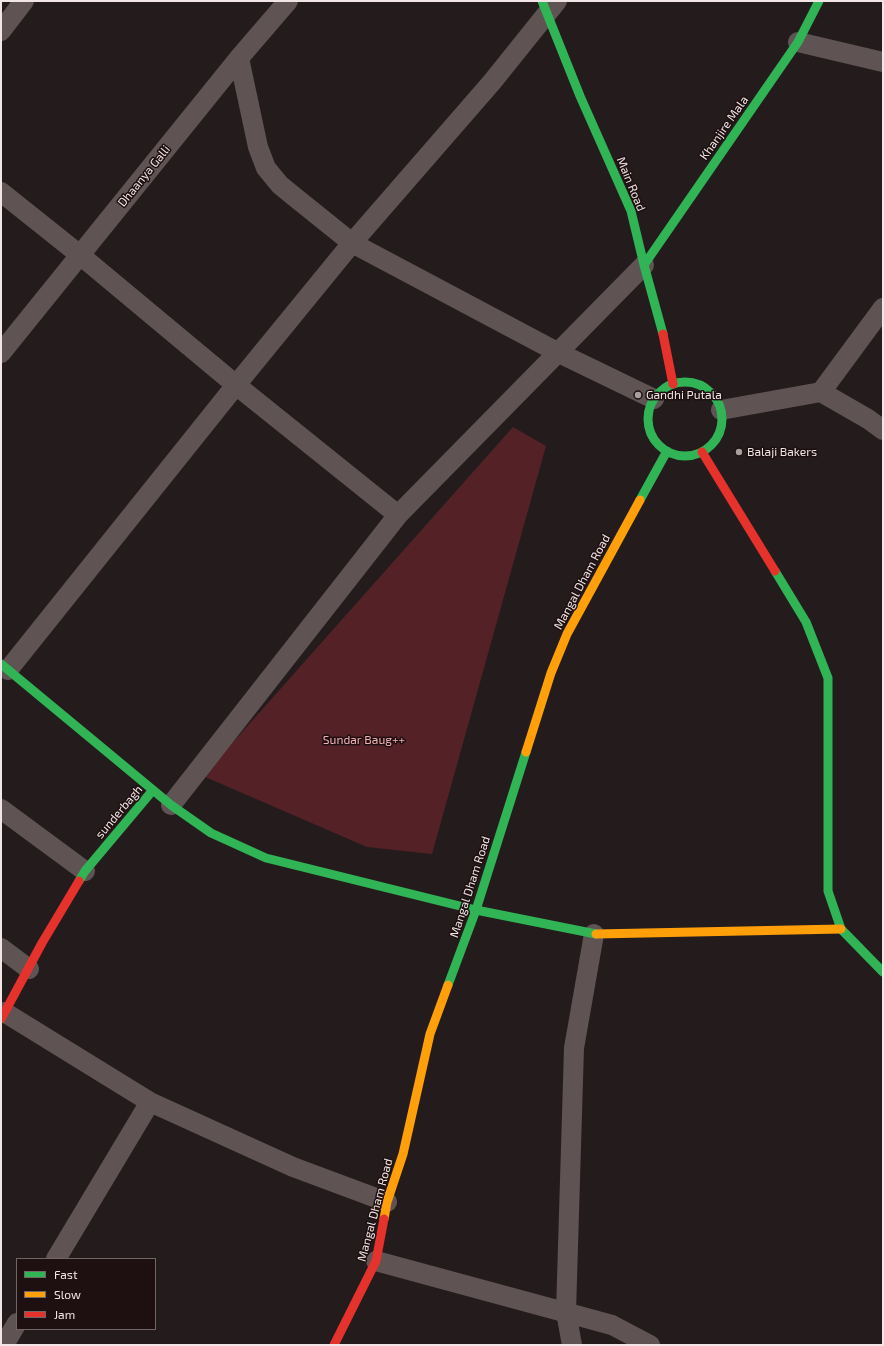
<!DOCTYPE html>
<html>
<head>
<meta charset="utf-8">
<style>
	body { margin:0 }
	#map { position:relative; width:884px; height:1346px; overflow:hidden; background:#241c1c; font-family:"Exo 2",sans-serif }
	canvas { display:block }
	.frame { position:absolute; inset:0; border:2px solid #f1e5e6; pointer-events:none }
	.legend { position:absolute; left:16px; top:1258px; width:140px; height:72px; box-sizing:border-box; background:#1e0f10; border:1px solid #726566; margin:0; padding:5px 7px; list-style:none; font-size:12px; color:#f1e5e6 }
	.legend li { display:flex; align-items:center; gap:8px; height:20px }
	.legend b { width:20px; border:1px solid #726566 }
</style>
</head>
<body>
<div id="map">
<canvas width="884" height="1346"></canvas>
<div class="frame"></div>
<ul class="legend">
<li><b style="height:5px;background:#30b455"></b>Fast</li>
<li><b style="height:5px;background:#ff9f0a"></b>Slow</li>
<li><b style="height:5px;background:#e5322d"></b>Jam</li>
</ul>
</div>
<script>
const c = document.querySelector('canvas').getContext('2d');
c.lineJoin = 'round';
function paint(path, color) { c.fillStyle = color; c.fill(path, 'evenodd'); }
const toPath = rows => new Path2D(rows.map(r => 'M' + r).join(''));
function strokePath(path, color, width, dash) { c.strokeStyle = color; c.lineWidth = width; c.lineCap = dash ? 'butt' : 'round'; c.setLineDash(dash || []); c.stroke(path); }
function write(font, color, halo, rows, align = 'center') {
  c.font = font + ' "Exo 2",sans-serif'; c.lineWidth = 3; c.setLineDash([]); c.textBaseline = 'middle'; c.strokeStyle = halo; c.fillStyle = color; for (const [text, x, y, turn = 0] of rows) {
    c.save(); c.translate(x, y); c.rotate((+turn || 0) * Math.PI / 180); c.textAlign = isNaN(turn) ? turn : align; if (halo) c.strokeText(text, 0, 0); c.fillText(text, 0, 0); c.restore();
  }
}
paint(toPath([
	[513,427,546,446,432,854,367,847,203,776]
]), '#542127');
strokePath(toPath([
	[1,31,24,1],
	[798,42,883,62],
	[239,58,258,147,266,168,280,185,296,198,352,243,559,353,654,399],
	[1,192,80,255,236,385,398,515],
	[1,353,239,58,288,1],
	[821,392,883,308],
	[721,410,821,392,868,419,883,430],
	[8,670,236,385,352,243,492,82,557,1],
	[171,805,398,515,644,265],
	[1,809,85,871],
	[1,948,29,969],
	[4,1012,150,1102,293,1167,387,1202],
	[56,1259,150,1102],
	[376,1261,612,1325,650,1345],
	[4,1345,17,1323],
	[572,1345,566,1312,574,1048,594,934]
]), '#5f5354', 20);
strokePath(toPath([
	[542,1,580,96,631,211,644,265,663,334],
	[644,265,798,42,819,1],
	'648 419a37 37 0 1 1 74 0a37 37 0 1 1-74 0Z',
	[640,500,667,451],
	[775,571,806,622,828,678,828,891,841,929,883,972],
	[1,664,153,790,85,871,79,881],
	[153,790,171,805,211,833,266,858,476,910,596,934],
	[448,985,476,910,526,752]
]), '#30b455', 9);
strokePath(toPath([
	[526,752,551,673,567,634,640,500],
	[596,934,841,929],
	[384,1219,387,1202,403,1154,430,1034,448,985]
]), '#ff9f0a', 9);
strokePath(toPath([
	[663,334,673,384],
	[702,452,775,571],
	[1,1019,42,943,79,881],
	[334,1345,376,1261,384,1219]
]), '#e5322d', 9);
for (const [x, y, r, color] of [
	[638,395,4,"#a99f9f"],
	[739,452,4,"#a99f9f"]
]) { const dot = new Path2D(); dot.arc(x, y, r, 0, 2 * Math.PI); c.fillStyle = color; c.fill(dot); strokePath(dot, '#1e0f10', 1.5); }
write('12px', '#f1e5e6', '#1e0f10', [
	["Khanjire Mala",724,128,-55],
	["Dhaanya Galli",144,176,-51],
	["Main Road",631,184,68],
	["Mangal Dham Road",582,582,-62],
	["sunderbagh",119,812,-50],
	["Mangal Dham Road",470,887,-72],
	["Mangal Dham Road",375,1210,-75]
]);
write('12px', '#f1e5e6', '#1e0f10', [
	["Gandhi Putala",646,395],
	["Balaji Bakers",747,452]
], 'left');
write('12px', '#f5b2b5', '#1e0f10', [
	["Sundar Baug++",364,740]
]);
</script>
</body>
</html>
